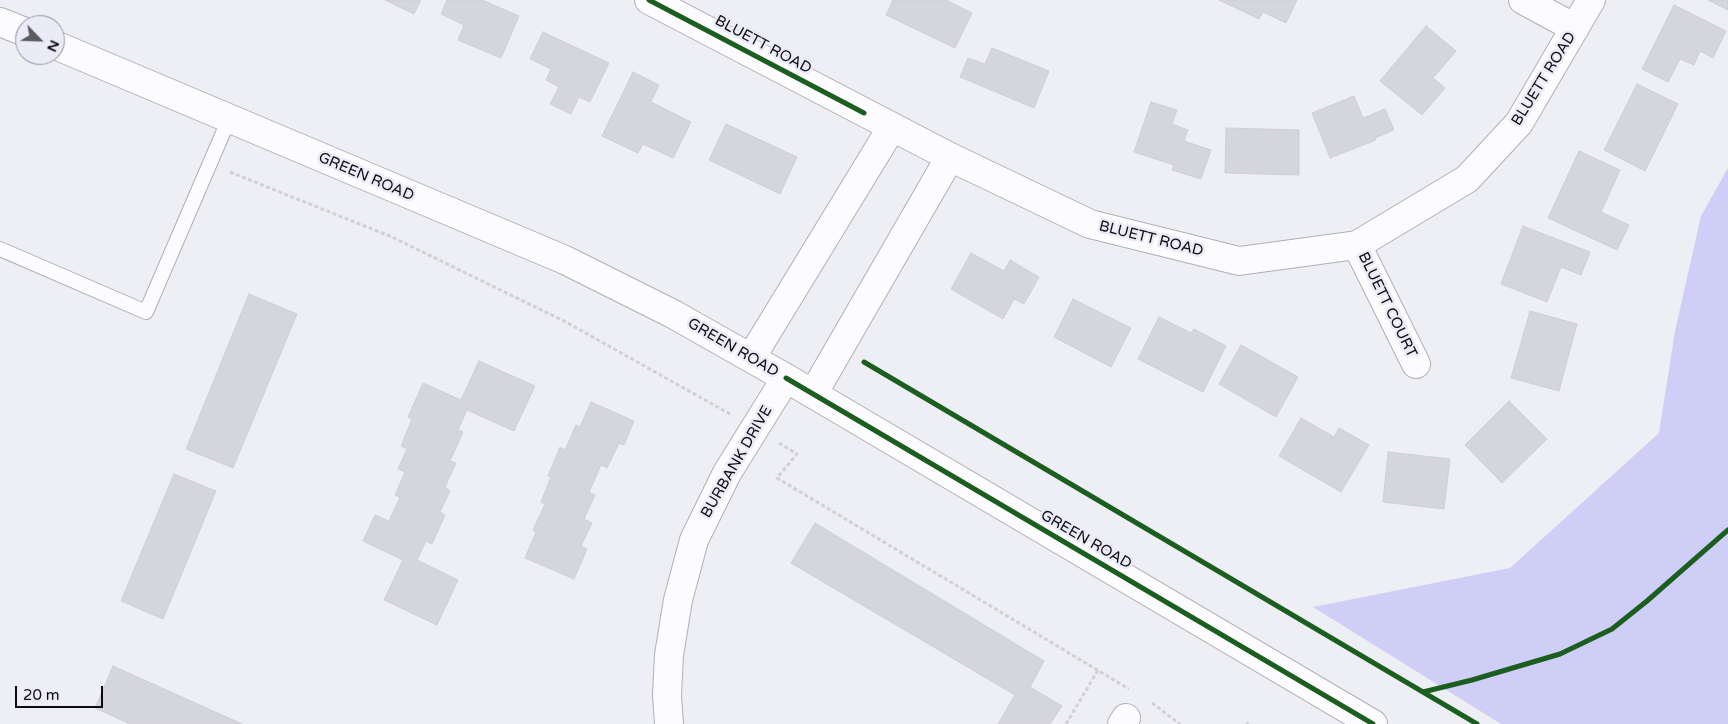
<!DOCTYPE html>
<html>
<head>
<meta charset="utf-8">
<style>
	body { margin:0 }
	#map { position:relative; width:1728px; height:724px; overflow:hidden; background:#eeeef5; font-family:"Varela Round",sans-serif }
	canvas { display:block }
	.north { position:absolute; left:15px; top:15px; width:50px; height:50px; box-sizing:border-box; background:#ebebf8; border:1px solid #92929b; border-radius:50%; rotate:114deg; font-size:14px; font-weight:700; line-height:20px; text-align:center; color:#0c0c10 }
	.north::after { content:''; display:block; margin:auto; width:18px; height:22px; background:#5b5b60; clip-path:polygon(50% 0,100% 100%,50% 72%,0 100%) }
	.scale { position:absolute; left:15px; top:686px; width:88px; height:22px; box-sizing:border-box; border:2px solid #0c0c10; border-top:0; padding-left:6px; font-size:15px; line-height:18px; white-space:nowrap; color:#0c0c10; -webkit-text-stroke:4px #ebebf8; paint-order:stroke }
</style>
</head>
<body>
<div id="map">
<canvas width="1728" height="724"></canvas>
<div class="north">N</div>
<div class="scale">20 m</div>
</div>
<script>
const c = document.querySelector('canvas').getContext('2d');
c.lineJoin = 'round';
function paint(path, color) { c.fillStyle = color; c.fill(path, 'evenodd'); }
const toPath = rows => new Path2D(rows.map(r => 'M' + r).join(''));
function strokePath(path, color, width, dash) { c.strokeStyle = color; c.lineWidth = width; c.lineCap = dash ? 'butt' : 'round'; c.setLineDash(dash || []); c.stroke(path); }
function write(font, color, halo, rows, align = 'center') {
  c.font = font + ' "Varela Round",sans-serif'; c.lineWidth = 5; c.setLineDash([]); c.textBaseline = 'middle'; c.strokeStyle = halo; c.fillStyle = color; for (const [text, x, y, turn = 0] of rows) {
    c.save(); c.translate(x, y); c.rotate((+turn || 0) * Math.PI / 180); c.textAlign = isNaN(turn) ? turn : align; if (halo) c.strokeText(text, 0, 0); c.fillText(text, 0, 0); c.restore();
  }
}
paint(toPath([
	[1728,168,1728,724,1501,724,1313,607,1510,568,1659,433,1675,331,1701,216]
]), '#cfcef6');
const building = toPath([
	[385,0,421,0,414,14,385,0],
	[447,0,482,0,519,16,501,58,458,40,464,25,441,14,447,0],
	[893,0,946,0,972,13,955,48,886,15,893,0],
	[1219,0,1297,0,1286,23,1263,12,1259,19,1219,0],
	[1708,0,1728,0,1728,10,1708,0],
	[1674,5,1726,31,1713,58,1700,51,1694,65,1680,59,1668,82,1642,69,1674,5],
	[1426,26,1456,51,1433,78,1445,88,1422,115,1380,81,1426,26],
	[543,32,609,63,590,102,579,97,571,114,550,104,559,87,546,80,551,69,530,59,543,32],
	[992,48,1049,71,1034,108,960,77,968,58,985,64,992,48],
	[633,72,659,85,651,102,691,122,673,158,643,144,638,153,602,136,633,72],
	[1637,84,1678,104,1645,171,1604,150,1637,84],
	[1354,96,1363,118,1385,109,1394,130,1375,138,1376,140,1330,158,1312,113,1354,96],
	[1151,102,1177,110,1172,124,1188,130,1184,141,1211,150,1201,179,1172,170,1174,165,1134,152,1151,102],
	[726,124,797,157,780,194,709,160,726,124],
	[1226,128,1299,130,1299,175,1225,173,1226,128],
	[1579,151,1620,170,1601,212,1629,225,1617,250,1548,218,1579,151],
	[1523,226,1590,252,1581,275,1561,267,1547,302,1501,284,1523,226],
	[971,253,1004,271,1010,260,1039,277,1024,304,1014,299,1003,319,951,289,971,253],
	[249,294,297,314,233,468,186,449,249,294],
	[1073,299,1131,328,1111,367,1054,337,1073,299],
	[1530,311,1577,324,1559,391,1511,378,1530,311],
	[1159,317,1191,333,1194,329,1226,346,1203,392,1138,359,1159,317],
	[1241,345,1298,377,1276,417,1219,384,1241,345],
	[479,361,535,386,514,431,467,410,458,430,463,432,450,461,456,463,445,487,450,491,440,512,445,515,432,544,426,541,417,560,458,580,437,625,384,600,403,560,363,541,375,515,389,521,400,497,395,495,405,472,398,469,407,449,401,446,412,419,408,417,423,383,461,400,479,361],
	[1509,401,1547,439,1502,483,1465,445,1509,401],
	[591,402,634,421,624,445,619,443,607,468,601,465,589,492,595,495,584,519,592,523,581,546,587,549,574,579,525,558,536,532,533,530,545,504,541,502,551,477,548,476,560,447,565,450,576,425,580,427,591,402],
	[1301,418,1334,437,1339,428,1369,445,1341,492,1279,456,1301,418],
	[1388,452,1450,459,1444,509,1383,502,1388,452],
	[174,474,216,491,163,619,121,601,174,474],
	[815,523,1044,661,1030,687,1062,706,1050,724,998,724,1015,695,791,563,815,523],
	[113,666,242,724,130,724,95,708,113,666]
]);
paint(building, '#d5d5de');
strokePath(building, '#ceced3', 1);
const lane = toPath([
	[0,249,146,312,229,119]
]);
const street = toPath([
	[649,0,950,157,1090,224,1239,261,1357,245,1467,179,1519,123,1591,0],
	[1523,0,1575,28],
	[1357,245,1416,364],
	[751,358,892,127],
	[813,394,950,157],
	[669,724,667,695,669,655,678,600,694,540,727,473,786,378],
	[1122,724,1126,718]
]);
const secondary = toPath([
	[0,22,25,32],
	[55,45,565,260,673,314,786,378,1373,724]
]);
strokePath(lane, '#b0b0b5', 16);
strokePath(street, '#b0b0b5', 30);
strokePath(secondary, '#b0b0b5', 30);
strokePath(toPath([
	[230,172,392,237,566,322,730,414],
	[779,443,797,454,777,478,1129,689],
	[1152,703,1180,724],
	[1066,724,1098,670],
	[1247,724,1248,722]
]), '#d1d1d4', 3, [4, 2.5]);
strokePath(lane, '#fcfcfe', 14);
strokePath(street, '#fcfcfe', 28);
strokePath(secondary, '#fcfcfe', 28);
strokePath(toPath([
	[649,0,864,113],
	[864,362,1477,724],
	[786,378,1373,724],
	[1423,692,1472,680,1560,654,1612,629,1647,601,1728,530]
]), '#1b5e20', 5);
write('15px', '#0c0c10', '#ebebf8', [
	["BLUETT ROAD",763,45,28],
	["BLUETT ROAD",1544,79,-58],
	["GREEN ROAD",366,177,23],
	["BLUETT ROAD",1151,239,14],
	["BLUETT COURT",1387,305,64],
	["GREEN ROAD",733,348,30],
	["BURBANK DRIVE",737,462,-60],
	["GREEN ROAD",1086,540,30]
]);
</script>
</body>
</html>
